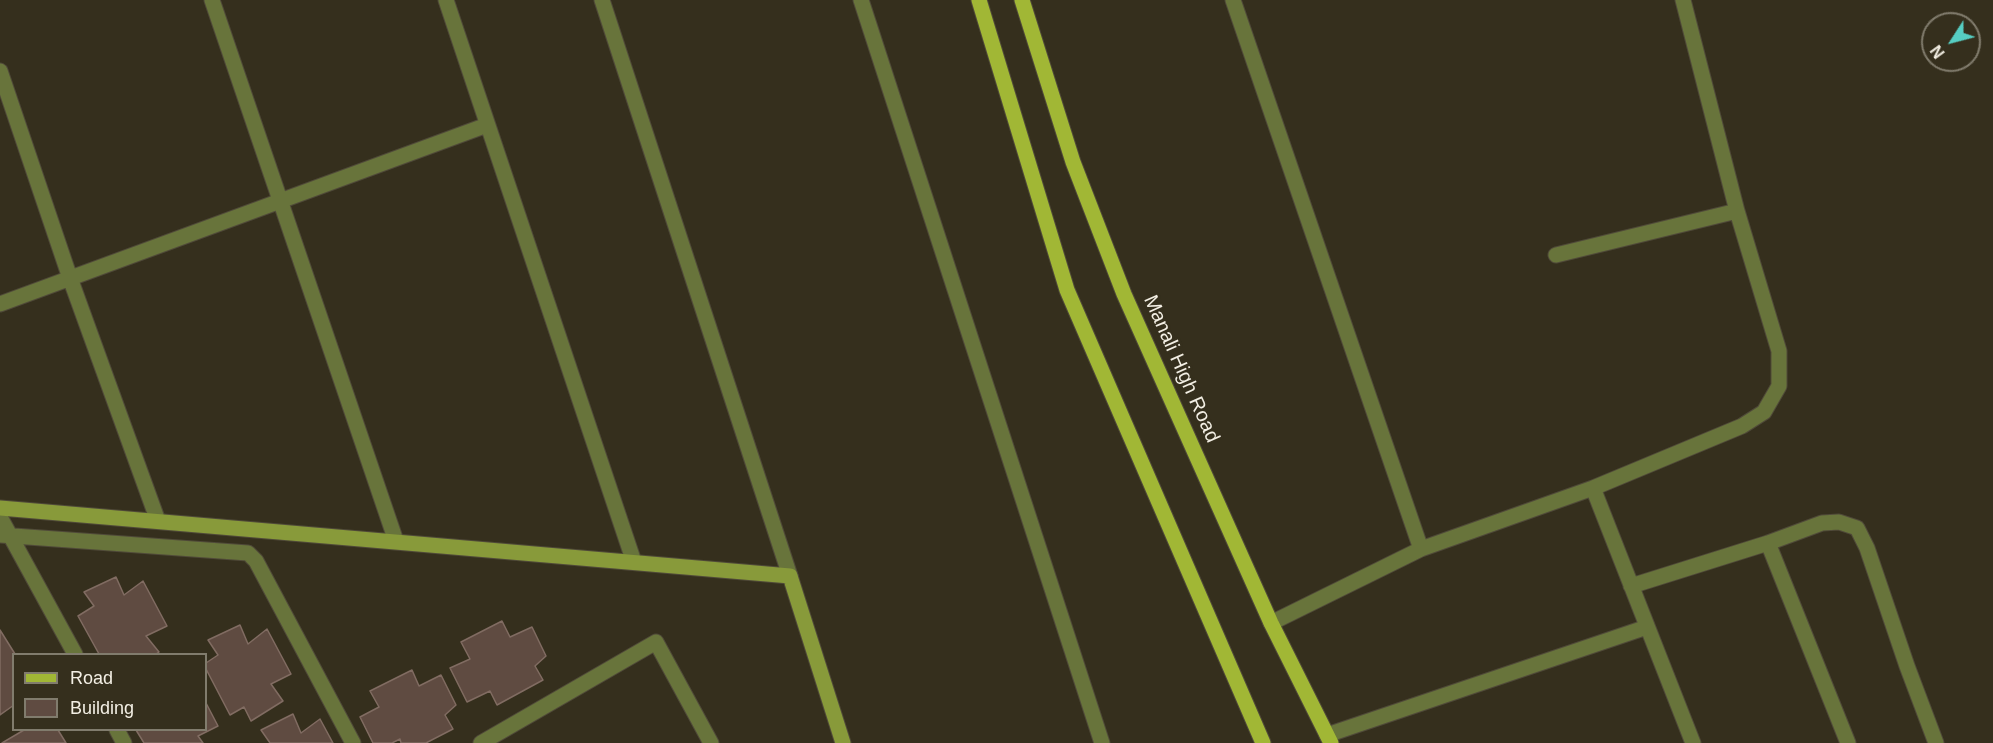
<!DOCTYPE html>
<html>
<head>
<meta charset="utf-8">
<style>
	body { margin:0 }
	#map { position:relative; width:1993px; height:743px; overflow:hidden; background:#352f1d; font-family:Helvetica,sans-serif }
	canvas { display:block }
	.legend { position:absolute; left:12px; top:653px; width:195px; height:78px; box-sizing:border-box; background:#352f1d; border:2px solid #817c6d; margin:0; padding:8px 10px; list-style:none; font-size:18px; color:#f3efe4 }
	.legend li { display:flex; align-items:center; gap:12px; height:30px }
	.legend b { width:30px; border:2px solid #817c6d }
	.north { position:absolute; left:1921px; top:12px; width:60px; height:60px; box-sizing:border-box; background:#352f1d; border:2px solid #817c6d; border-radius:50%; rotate:234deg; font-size:16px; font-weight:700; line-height:24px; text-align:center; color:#f3efe4 }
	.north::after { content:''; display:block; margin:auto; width:21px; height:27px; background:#56cec3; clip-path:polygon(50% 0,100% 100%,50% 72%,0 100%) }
</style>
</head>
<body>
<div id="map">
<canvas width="1993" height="743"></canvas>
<ul class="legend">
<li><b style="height:8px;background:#a1b735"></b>Road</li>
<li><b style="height:16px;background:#5f4b41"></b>Building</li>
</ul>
<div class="north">N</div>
</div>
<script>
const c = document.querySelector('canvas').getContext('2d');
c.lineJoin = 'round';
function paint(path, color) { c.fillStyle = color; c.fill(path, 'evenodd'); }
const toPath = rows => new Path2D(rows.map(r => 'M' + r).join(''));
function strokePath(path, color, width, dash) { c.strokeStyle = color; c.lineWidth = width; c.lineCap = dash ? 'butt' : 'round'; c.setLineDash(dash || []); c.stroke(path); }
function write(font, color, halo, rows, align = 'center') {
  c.font = font + ' Helvetica,sans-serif'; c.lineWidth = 5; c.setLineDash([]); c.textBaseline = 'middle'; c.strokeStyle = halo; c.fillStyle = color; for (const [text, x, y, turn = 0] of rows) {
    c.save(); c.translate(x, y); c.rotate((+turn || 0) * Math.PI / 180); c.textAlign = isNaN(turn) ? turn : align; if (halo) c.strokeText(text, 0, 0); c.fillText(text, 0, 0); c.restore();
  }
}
const building = toPath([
	[116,577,124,595,143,581,167,626,146,636,159,652,156,654,99,654,78,616,94,606,84,592,116,577],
	[502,621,510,637,532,627,546,656,535,666,543,680,497,705,490,691,467,702,450,668,470,659,461,642,502,621],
	[240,625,248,644,267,629,291,674,271,684,283,701,251,721,244,707,230,715,206,669,206,663,218,655,208,640,240,625],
	[0,630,15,654,14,705,0,715,0,630],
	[412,670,419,686,441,675,456,705,445,715,453,729,426,743,401,743,400,739,392,743,373,743,360,717,379,707,370,691,412,670],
	[206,703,218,726,198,736,203,743,144,743,136,730,206,730,206,703],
	[293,714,301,733,320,719,333,743,270,743,261,730,293,714],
	[24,730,58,730,66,743,2,743,24,730]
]);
paint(building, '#5f4b41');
strokePath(building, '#816c62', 1.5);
const street = toPath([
	[212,0,396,541],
	[446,0,634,562],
	[602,0,790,576],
	[861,0,1102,743],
	[1233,0,1421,549],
	[0,71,70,278,158,521],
	[1556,255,1737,211],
	[0,304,487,125],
	[1593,488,1693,743],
	[0,517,75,654],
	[0,535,248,553,256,561,353,743],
	[1768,543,1848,743],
	[1631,586,1768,543,1822,523,1839,522,1857,528,1867,548,1907,666,1936,743],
	[1271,623,1421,549,1593,488,1742,426,1764,412,1779,386,1779,351,1737,211,1683,0],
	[117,730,124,743],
	[1327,735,1647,627],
	[481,743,656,642,711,743]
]);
const secondary = toPath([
	[0,508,790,576,843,743]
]);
const primary = toPath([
	[979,0,1067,290,1263,743],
	[1022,0,1073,162,1124,294,1271,623,1331,743]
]);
strokePath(street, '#504a39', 17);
strokePath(secondary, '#504a39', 17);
strokePath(primary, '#504a39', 17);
strokePath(street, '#68743b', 15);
strokePath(secondary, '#889a3a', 15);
strokePath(primary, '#a1b735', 15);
write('20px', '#f3efe4', '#352f1d', [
	["Manali High Road",1181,369,66]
]);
</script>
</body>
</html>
